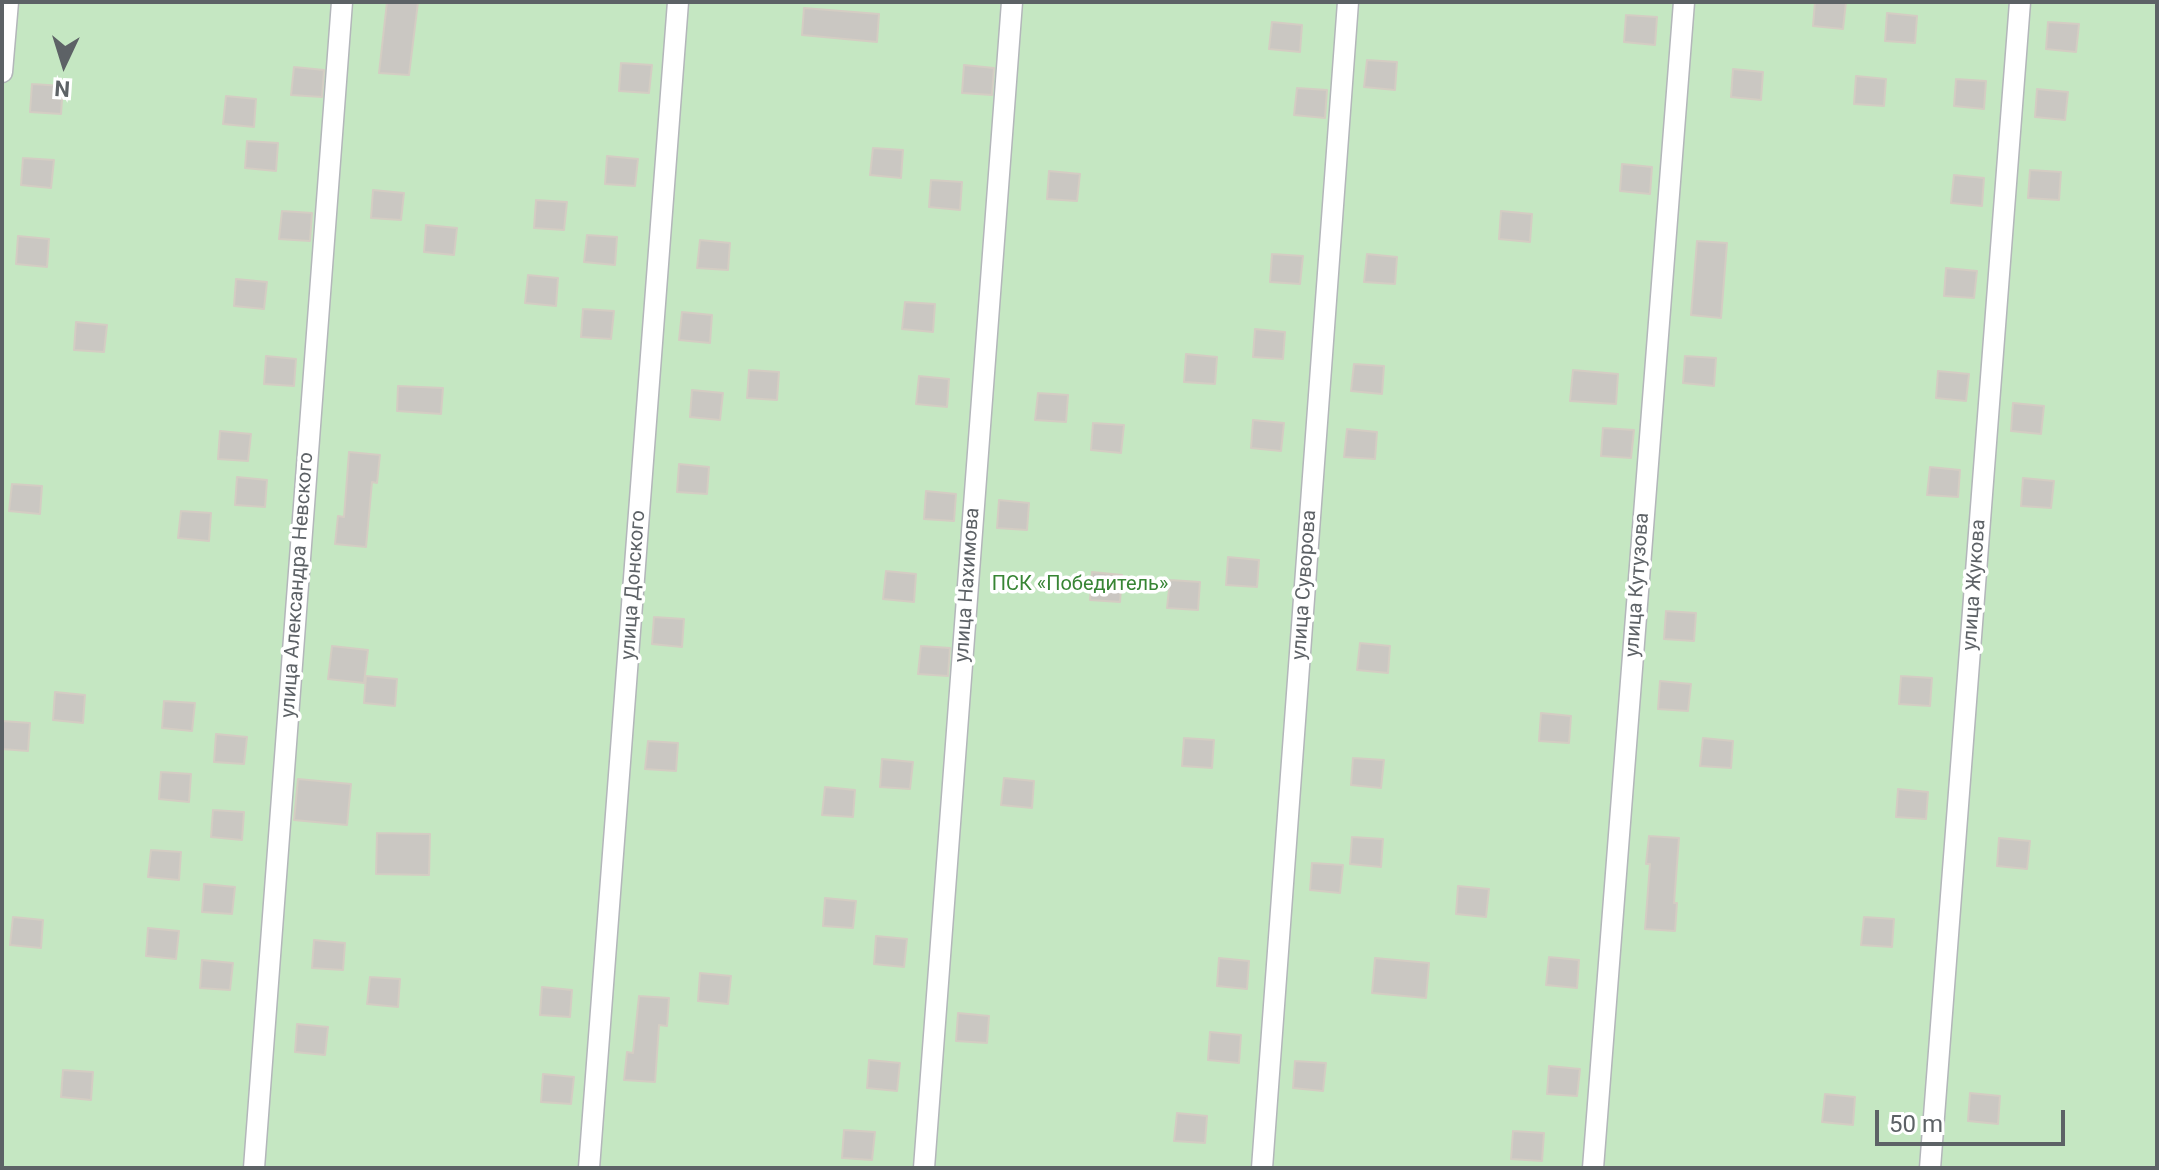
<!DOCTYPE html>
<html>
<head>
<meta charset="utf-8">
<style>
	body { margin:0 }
	#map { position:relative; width:2159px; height:1170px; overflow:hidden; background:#efece5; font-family:Roboto,sans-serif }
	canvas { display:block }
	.frame { position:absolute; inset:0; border:4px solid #5d6266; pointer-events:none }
	.north { position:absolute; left:24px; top:24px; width:80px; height:80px; -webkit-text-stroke:6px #fff; paint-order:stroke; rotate:184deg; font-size:22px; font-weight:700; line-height:32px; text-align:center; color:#5d6266 }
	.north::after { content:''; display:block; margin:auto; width:28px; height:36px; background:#5d6266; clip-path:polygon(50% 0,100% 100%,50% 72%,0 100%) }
	.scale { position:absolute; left:1875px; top:1110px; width:190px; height:36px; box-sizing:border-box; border:4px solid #5d6266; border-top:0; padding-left:10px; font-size:24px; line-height:28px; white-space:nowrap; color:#5d6266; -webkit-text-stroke:6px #fff; paint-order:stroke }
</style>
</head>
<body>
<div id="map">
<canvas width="2159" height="1170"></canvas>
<div class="frame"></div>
<div class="north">N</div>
<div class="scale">50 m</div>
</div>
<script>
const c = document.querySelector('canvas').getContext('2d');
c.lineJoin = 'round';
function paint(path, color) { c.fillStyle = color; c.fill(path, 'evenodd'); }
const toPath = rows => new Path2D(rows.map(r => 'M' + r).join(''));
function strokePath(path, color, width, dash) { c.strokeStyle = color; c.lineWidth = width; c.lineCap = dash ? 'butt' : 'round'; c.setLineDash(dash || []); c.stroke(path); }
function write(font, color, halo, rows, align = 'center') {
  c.font = font + ' Roboto,sans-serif'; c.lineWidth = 7; c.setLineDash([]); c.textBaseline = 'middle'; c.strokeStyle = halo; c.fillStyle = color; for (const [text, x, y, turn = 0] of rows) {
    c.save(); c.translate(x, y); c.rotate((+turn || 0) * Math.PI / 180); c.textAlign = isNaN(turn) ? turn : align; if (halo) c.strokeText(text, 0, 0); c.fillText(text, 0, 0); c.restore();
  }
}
paint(toPath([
	[2,2,2157,2,2157,1168,2,1168]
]), '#c5e7c2');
const building = toPath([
	[387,2,418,2,409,75,379,73,387,2],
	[1815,2,1846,2,1843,29,1813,26,1815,2],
	[804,8,879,14,877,42,802,35,804,8],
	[1887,13,1917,16,1915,43,1885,41,1887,13],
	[1626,15,1657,17,1655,45,1624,42,1626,15],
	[1272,22,1302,25,1300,52,1269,49,1272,22],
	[2048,22,2079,24,2076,52,2046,49,2048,22],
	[1367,60,1397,62,1395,90,1364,87,1367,60],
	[621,63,652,65,649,93,619,91,621,63],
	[964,65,994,68,992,95,962,93,964,65],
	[294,67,324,70,322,97,291,95,294,67],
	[1733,69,1763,72,1761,100,1731,97,1733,69],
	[1856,76,1886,79,1884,106,1854,104,1856,76],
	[1956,79,1986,81,1984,109,1954,106,1956,79],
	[32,84,63,86,61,114,30,112,32,84],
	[1297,88,1327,90,1325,118,1294,115,1297,88],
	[2037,89,2068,92,2065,120,2035,117,2037,89],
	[226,96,256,99,254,127,223,124,226,96],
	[247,141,278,143,276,171,245,168,247,141],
	[873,148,903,150,901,178,870,175,873,148],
	[607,156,638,159,635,186,605,184,607,156],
	[23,158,54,160,51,188,21,185,23,158],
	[1622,164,1652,167,1650,194,1620,191,1622,164],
	[2030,170,2061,172,2059,200,2028,198,2030,170],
	[1049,171,1080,174,1077,201,1047,199,1049,171],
	[1954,175,1984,178,1982,206,1951,203,1954,175],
	[931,180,962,182,960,210,929,207,931,180],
	[373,190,404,193,401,220,371,218,373,190],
	[536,200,567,202,564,230,534,228,536,200],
	[282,211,312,213,310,241,279,239,282,211],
	[1501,211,1532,214,1530,242,1499,239,1501,211],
	[426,225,457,228,454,255,424,252,426,225],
	[587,235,617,237,615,265,584,262,587,235],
	[18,236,49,239,47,267,16,264,18,236],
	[700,240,730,243,728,270,697,268,700,240],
	[1697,241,1727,243,1721,318,1691,315,1697,241],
	[1272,254,1303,256,1300,284,1270,282,1272,254],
	[1367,254,1397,257,1395,284,1364,282,1367,254],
	[1946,268,1977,271,1974,298,1944,296,1946,268],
	[528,275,558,278,556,306,525,303,528,275],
	[236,279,267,282,264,309,234,306,236,279],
	[905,302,935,304,933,332,902,329,905,302],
	[583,309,614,311,611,339,581,337,583,309],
	[682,312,712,315,710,343,679,340,682,312],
	[76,322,107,325,104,352,74,350,76,322],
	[1255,329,1285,332,1283,359,1253,357,1255,329],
	[1186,354,1217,357,1215,384,1184,382,1186,354],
	[266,356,296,359,294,386,264,384,266,356],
	[1685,356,1716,358,1714,386,1683,383,1685,356],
	[1354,364,1384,366,1382,394,1351,391,1354,364],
	[749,370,779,372,777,400,747,398,749,370],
	[1573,370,1618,374,1616,404,1570,401,1573,370],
	[1938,371,1969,374,1966,401,1936,398,1938,371],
	[919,376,949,379,947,407,916,404,919,376],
	[398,386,443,388,441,414,397,411,398,386],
	[692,390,723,393,720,420,690,417,692,390],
	[1038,393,1068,395,1066,422,1035,420,1038,393],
	[2013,403,2044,406,2041,434,2011,431,2013,403],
	[1253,420,1284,423,1281,451,1251,448,1253,420],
	[1093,423,1124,425,1121,453,1091,450,1093,423],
	[1603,428,1634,430,1631,458,1601,456,1603,428],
	[1347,429,1377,432,1375,459,1344,457,1347,429],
	[220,431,251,434,248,461,218,459,220,431],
	[349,452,380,455,377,483,372,482,366,547,335,544,338,516,344,517,349,452],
	[679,464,709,467,707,494,677,492,679,464],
	[1930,467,1960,470,1958,497,1927,495,1930,467],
	[237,477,267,480,265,507,235,505,237,477],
	[2023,478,2054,481,2051,508,2021,506,2023,478],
	[12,484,42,486,40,514,9,511,12,484],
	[926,491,956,494,954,521,924,519,926,491],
	[999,500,1029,503,1027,530,997,528,999,500],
	[181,511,211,513,209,541,178,538,181,511],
	[1228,557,1259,560,1257,587,1226,585,1228,557],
	[886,571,916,574,914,602,883,599,886,571],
	[1092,572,1122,575,1120,602,1090,600,1092,572],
	[1170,580,1200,582,1198,610,1167,608,1170,580],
	[1666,611,1696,613,1694,641,1664,639,1666,611],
	[654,617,684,619,682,647,652,644,654,617],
	[1360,643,1390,646,1388,673,1357,670,1360,643],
	[332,646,368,650,364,683,328,679,332,646],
	[921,646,950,648,948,676,918,674,921,646],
	[366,676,397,679,395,706,364,703,366,676],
	[1901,676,1932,678,1930,706,1899,704,1901,676],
	[1660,681,1691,684,1688,711,1658,709,1660,681],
	[55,692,85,695,83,723,53,720,55,692],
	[164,701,195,703,192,731,162,728,164,701],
	[1541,713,1571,716,1569,743,1539,741,1541,713],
	[2,721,30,723,28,751,2,749,2,721],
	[216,734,247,737,244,764,214,762,216,734],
	[1184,738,1214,740,1212,768,1182,766,1184,738],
	[1703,738,1733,741,1731,768,1700,766,1703,738],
	[648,741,678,743,676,771,645,769,648,741],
	[1353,758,1384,760,1381,788,1351,785,1353,758],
	[882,759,913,762,910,789,880,787,882,759],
	[161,772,191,774,189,802,159,799,161,772],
	[1004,778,1034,781,1032,808,1001,805,1004,778],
	[298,779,351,784,347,825,294,820,298,779],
	[825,787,855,790,853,817,822,815,825,787],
	[1898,789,1928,792,1926,819,1896,817,1898,789],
	[213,810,244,812,242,840,211,837,213,810],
	[377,833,430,834,429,875,376,874,377,833],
	[1649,836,1679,838,1674,903,1677,903,1675,931,1645,929,1650,864,1646,864,1649,836],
	[1352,837,1383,839,1381,867,1350,864,1352,837],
	[1999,838,2030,841,2027,869,1997,866,1999,838],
	[151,850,181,852,179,880,148,877,151,850],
	[1312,863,1343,865,1340,893,1310,890,1312,863],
	[204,884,235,887,232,914,202,912,204,884],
	[1458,886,1489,889,1486,917,1456,914,1458,886],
	[825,898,856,901,853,928,823,926,825,898],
	[13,917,43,920,41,948,10,945,13,917],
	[1864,917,1894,919,1892,947,1861,945,1864,917],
	[148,928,179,931,176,959,146,956,148,928],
	[876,936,907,939,904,967,874,964,876,936],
	[314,940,345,943,343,970,312,968,314,940],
	[1549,957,1579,960,1577,988,1546,985,1549,957],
	[1219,958,1249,961,1247,989,1217,986,1219,958],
	[1375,958,1429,963,1426,998,1372,993,1375,958],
	[202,960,233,963,230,990,200,988,202,960],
	[700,973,731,976,728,1004,698,1001,700,973],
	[370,977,400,979,398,1007,367,1004,370,977],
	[542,987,572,990,570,1017,540,1015,542,987],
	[639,996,669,998,667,1026,659,1025,655,1082,624,1080,627,1052,633,1053,639,996],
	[958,1013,989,1016,987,1043,956,1041,958,1013],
	[297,1024,328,1027,325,1055,295,1052,297,1024],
	[1210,1032,1241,1035,1239,1063,1208,1060,1210,1032],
	[869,1060,900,1063,897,1091,867,1088,869,1060],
	[1295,1061,1326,1063,1323,1091,1293,1088,1295,1061],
	[1549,1066,1580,1069,1577,1096,1547,1094,1549,1066],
	[63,1070,93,1072,91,1100,61,1097,63,1070],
	[543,1074,574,1077,571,1104,541,1102,543,1074],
	[1970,1093,2000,1096,1998,1124,1968,1121,1970,1093],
	[1825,1094,1855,1097,1853,1125,1822,1122,1825,1094],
	[1177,1113,1207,1116,1205,1143,1174,1141,1177,1113],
	[844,1130,875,1132,872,1160,842,1158,844,1130],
	[1513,1131,1544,1133,1542,1161,1511,1159,1513,1131]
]);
paint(building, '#cac7c2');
strokePath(building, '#d4cdc3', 2);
const street = toPath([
	[2,72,8,2],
	[254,1168,342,2],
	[589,1168,678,2],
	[924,1168,1012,2],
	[1262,1168,1348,2],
	[1593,1168,1684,2],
	[1930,1168,2020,2]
]);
strokePath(street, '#b3b6ba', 23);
strokePath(street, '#fff', 20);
write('20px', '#5d6266', '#fff', [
	["улица Александра Невского",298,585,-86],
	["улица Донского",634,585,-86],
	["улица Нахимова",968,585,-86],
	["улица Суворова",1305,585,-86],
	["улица Кутузова",1638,585,-86],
	["улица Жукова",1975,585,-86]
]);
write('20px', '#388535', '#fff', [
	["ПСК «Победитель»",1080,585]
]);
</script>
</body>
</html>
